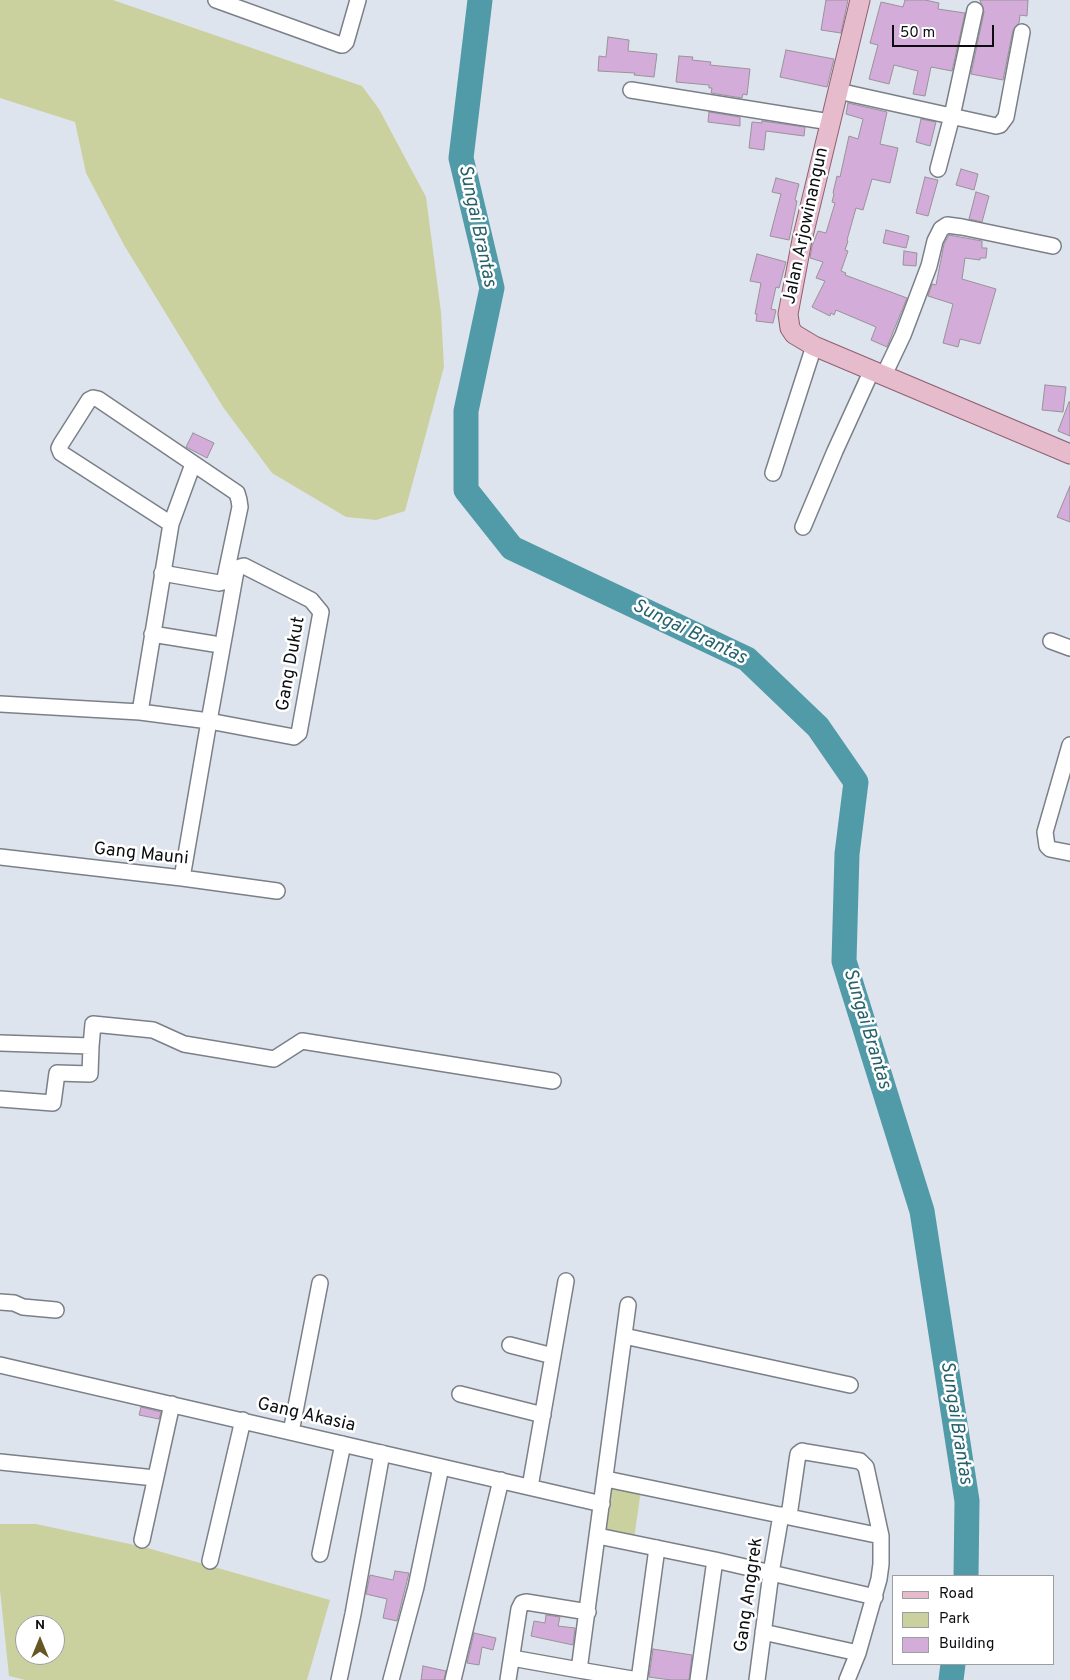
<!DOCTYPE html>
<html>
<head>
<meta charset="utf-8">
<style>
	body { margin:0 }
	#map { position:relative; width:1070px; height:1680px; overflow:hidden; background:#dee4ed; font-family:Overpass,sans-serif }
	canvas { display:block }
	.legend { position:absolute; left:892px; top:1575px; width:162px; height:90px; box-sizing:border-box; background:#fff; border:1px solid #9d9e9f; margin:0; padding:6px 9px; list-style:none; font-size:15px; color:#0b0d10 }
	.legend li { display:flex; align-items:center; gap:10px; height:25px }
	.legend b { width:25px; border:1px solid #9d9e9f }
	.north { position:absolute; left:15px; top:1615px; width:50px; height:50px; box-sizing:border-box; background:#fff; border:1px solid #9d9e9f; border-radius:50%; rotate:0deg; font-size:14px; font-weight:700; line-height:20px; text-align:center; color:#0b0d10 }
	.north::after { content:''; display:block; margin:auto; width:18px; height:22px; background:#655623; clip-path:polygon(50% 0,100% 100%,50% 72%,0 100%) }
	.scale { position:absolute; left:892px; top:25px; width:102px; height:22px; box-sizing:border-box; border:2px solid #0b0d10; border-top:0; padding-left:6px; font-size:15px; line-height:18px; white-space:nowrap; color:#0b0d10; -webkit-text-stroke:4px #fff; paint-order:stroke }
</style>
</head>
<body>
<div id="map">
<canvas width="1070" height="1680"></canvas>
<ul class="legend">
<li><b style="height:6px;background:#e6bbcb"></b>Road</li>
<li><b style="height:14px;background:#cad19e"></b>Park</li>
<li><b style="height:14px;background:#d4acd9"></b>Building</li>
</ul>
<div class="north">N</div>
<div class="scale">50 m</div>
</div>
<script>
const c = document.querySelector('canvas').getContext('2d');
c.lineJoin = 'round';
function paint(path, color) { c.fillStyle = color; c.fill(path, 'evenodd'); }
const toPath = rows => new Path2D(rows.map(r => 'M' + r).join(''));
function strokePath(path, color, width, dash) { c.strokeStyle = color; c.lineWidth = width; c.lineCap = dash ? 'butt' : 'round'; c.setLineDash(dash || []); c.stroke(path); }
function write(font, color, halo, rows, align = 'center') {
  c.font = font + ' Overpass,sans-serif'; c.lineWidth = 5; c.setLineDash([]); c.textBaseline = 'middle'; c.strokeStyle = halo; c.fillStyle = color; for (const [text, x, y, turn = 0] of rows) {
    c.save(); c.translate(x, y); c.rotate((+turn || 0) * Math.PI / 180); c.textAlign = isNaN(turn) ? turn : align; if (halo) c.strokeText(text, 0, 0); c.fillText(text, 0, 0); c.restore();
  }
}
paint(toPath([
	[0,0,113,0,362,86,379,109,426,197,441,312,444,367,405,511,376,520,346,517,272,473,223,407,124,245,86,173,75,122,0,98],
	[610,1485,641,1490,634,1539,604,1531],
	[0,1524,36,1524,144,1547,330,1600,307,1680,25,1680,9,1676,0,1590],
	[25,1625,55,1625,55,1655,25,1655]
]), '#cad19e');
strokePath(toPath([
	[480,0,461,158,492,288,466,411,466,490,512,548,747,659,818,727,856,782,847,854,844,961,922,1211,967,1501,966,1576],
	[951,1680,953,1664]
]), '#519ba8', 25);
const building = toPath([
	[826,0,848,0,841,33,821,30,826,0],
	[905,0,925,0,939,3,938,9,965,13,952,71,931,67,925,96,913,94,918,71,894,65,889,84,869,79,878,45,870,43,881,2,903,7,905,0],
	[980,0,1028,0,1027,16,1020,15,1019,23,1013,30,1003,80,971,74,984,12,980,0],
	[608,37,629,40,628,51,657,54,654,77,634,75,635,73,598,71,599,56,606,57,608,37],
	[786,50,834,59,827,87,780,77,786,50],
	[679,56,693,57,692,60,711,62,710,65,750,69,747,95,743,94,742,98,711,93,712,88,709,88,709,85,676,82,679,56],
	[848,103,887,112,880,144,898,148,890,183,872,179,863,210,856,208,847,240,848,241,845,250,848,251,841,271,846,273,845,275,907,298,887,347,871,340,876,327,836,310,834,315,831,313,830,316,812,307,825,281,816,278,823,262,810,258,812,246,818,231,826,233,835,203,832,202,834,194,833,193,837,176,840,177,849,136,858,139,863,119,846,114,848,103],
	[709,112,740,117,740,126,708,122,709,112],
	[921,119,936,122,930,146,916,142,921,119],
	[762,121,805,127,804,136,766,131,764,150,749,148,752,122,762,123,762,121],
	[961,169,978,174,974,190,956,185,961,169],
	[925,177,938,180,928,216,916,213,925,177],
	[776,178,799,184,795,200,797,201,789,240,770,236,781,194,772,192,776,178],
	[976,192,989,196,982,222,969,219,976,192],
	[886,230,909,236,906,248,883,243,886,230],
	[949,235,982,241,982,248,987,248,986,258,980,258,980,260,965,258,962,279,996,289,980,344,960,339,958,347,943,343,953,304,928,296,932,284,936,285,944,244,949,235],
	[904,251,917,253,916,266,903,265,904,251],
	[757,254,786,262,779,288,776,287,771,309,776,310,773,323,756,321,757,314,755,314,761,283,750,281,757,254],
	[1045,385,1066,387,1063,412,1042,410,1045,385],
	[1069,402,1070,402,1070,436,1058,431,1069,402],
	[193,433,214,443,207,458,186,447,193,433],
	[1070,486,1070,522,1057,517,1070,486],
	[141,1407,161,1412,159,1419,139,1415,141,1407],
	[395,1571,409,1573,397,1621,383,1618,387,1599,366,1594,370,1575,393,1580,395,1571],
	[546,1615,560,1617,558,1626,575,1628,573,1645,531,1636,534,1621,545,1623,546,1615],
	[474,1633,496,1638,493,1650,482,1647,479,1665,467,1663,474,1633],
	[653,1649,692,1655,689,1680,671,1680,649,1677,653,1649],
	[423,1666,446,1671,444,1680,421,1680,423,1666]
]);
paint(building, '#d4acd9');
strokePath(building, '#989299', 1);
const minor = toPath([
	[216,0,341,45,343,45,346,42,358,0],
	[631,90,830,122],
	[838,91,996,126,1000,125,1006,117,1022,32],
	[938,169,952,116,975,10],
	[884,375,903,335,929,266,935,241,941,229,947,225,962,227,1053,246],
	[773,473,814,346],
	[803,527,835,451,872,370],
	[162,573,219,583,223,582,225,578,240,507,239,500,237,493,98,399,93,398,89,400,61,444,59,448,61,453,171,524],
	[152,634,214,644],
	[1051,641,1070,648],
	[0,704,140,712,209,721,294,737,299,733,321,612,311,600,244,566,240,567,236,571,209,721,182,878],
	[140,712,171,524,193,464],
	[1070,745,1045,832,1047,846,1050,849,1070,853],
	[0,857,182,878,277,891],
	[0,1043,91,1046,90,1074,57,1073,53,1103,0,1099],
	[91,1046,93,1024,153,1030,184,1044,274,1059,302,1041,553,1081],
	[0,1302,14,1303,23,1307,56,1310],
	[628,1305,579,1670,638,1680],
	[624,1336,850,1385],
	[510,1345,553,1356],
	[0,1365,602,1504],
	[460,1394,543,1415],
	[291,1432,320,1283],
	[0,1462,155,1478],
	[606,1479,881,1536,881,1564,879,1579,858,1653,847,1680],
	[530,1487,566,1281],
	[789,1516,798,1454,802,1451,806,1452,860,1461,866,1467,881,1536],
	[598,1536,715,1560,875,1597],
	[142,1540,172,1404],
	[320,1554,343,1444],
	[210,1561,243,1420],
	[763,1632,858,1653],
	[512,1658,579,1670],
	[339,1680,353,1614,382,1453],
	[391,1680,416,1587,441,1467],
	[453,1680,501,1480],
	[508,1680,519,1609,522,1603,526,1602,588,1612],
	[639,1680,657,1548],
	[698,1680,715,1560],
	[757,1680,771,1573,781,1515]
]);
const major = toPath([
	[860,0,802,240,788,314,790,328,794,334,814,346,1070,454]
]);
strokePath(minor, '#7b8088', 18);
strokePath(major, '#8e6073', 21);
strokePath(minor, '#fff', 15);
strokePath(major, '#e6bbcb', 19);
write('18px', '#0b0d10', '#fff', [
	["Jalan Arjowinangun",807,226,-78],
	["Gang Dukut",292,664,-80],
	["Gang Mauni",141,855,6],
	["Gang Akasia",306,1416,13],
	["Gang Anggrek",750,1595,-82]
]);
write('italic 19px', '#25616b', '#fff', [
	["Sungai Brantas",476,226,78],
	["Sungai Brantas",689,633,26],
	["Sungai Brantas",866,1029,73],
	["Sungai Brantas",955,1423,81]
]);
</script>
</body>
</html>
